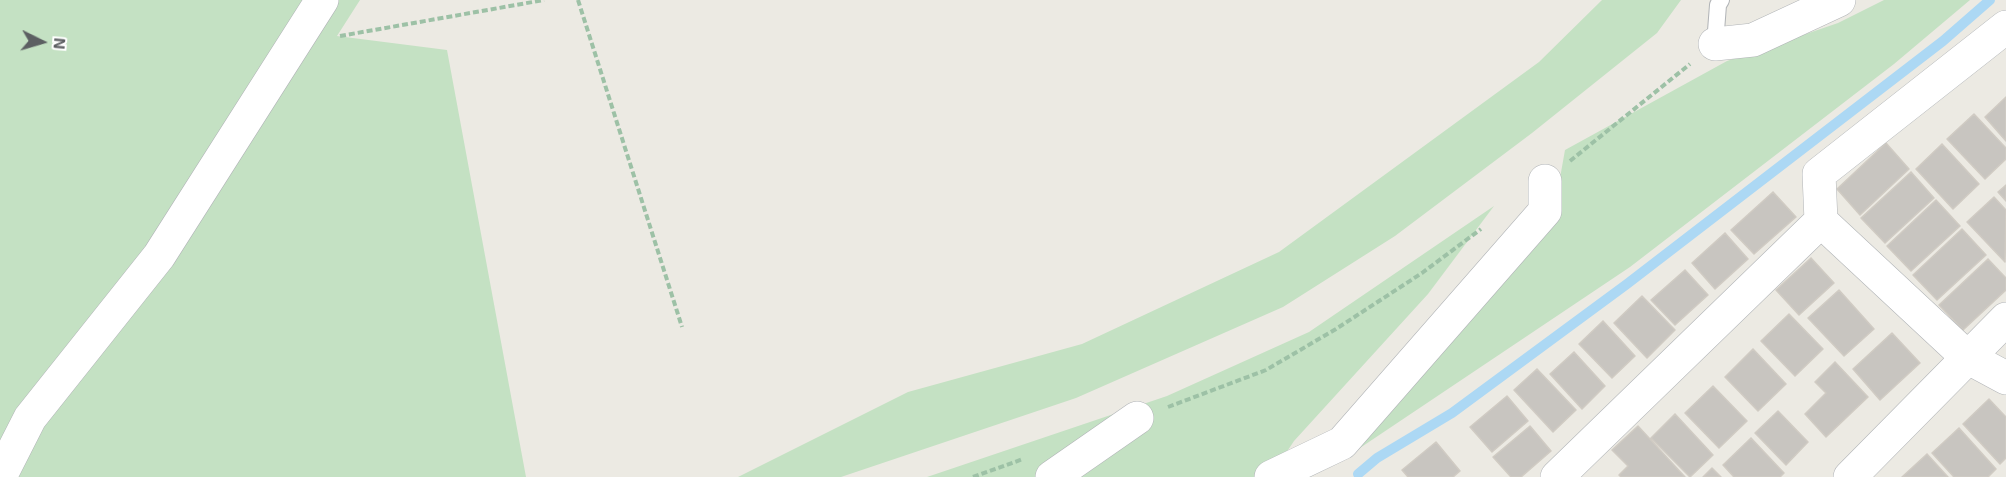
<!DOCTYPE html>
<html>
<head>
<meta charset="utf-8">
<style>
	body { margin:0 }
	#map { position:relative; width:2006px; height:477px; overflow:hidden; background:#eceae3; font-family:"Exo 2",sans-serif }
	canvas { display:block }
	.north { position:absolute; left:12px; top:12px; width:60px; height:60px; -webkit-text-stroke:4px #fff; paint-order:stroke; rotate:95deg; font-size:16px; font-weight:700; line-height:24px; text-align:center; color:#5c5f62 }
	.north::after { content:''; display:block; margin:auto; width:21px; height:27px; background:#5c5f62; clip-path:polygon(50% 0,100% 100%,50% 72%,0 100%) }
</style>
</head>
<body>
<div id="map">
<canvas width="2006" height="477"></canvas>
<div class="north">N</div>
</div>
<script>
const c = document.querySelector('canvas').getContext('2d');
c.lineJoin = 'round';
function paint(path, color) { c.fillStyle = color; c.fill(path, 'evenodd'); }
const toPath = rows => new Path2D(rows.map(r => 'M' + r).join(''));
function strokePath(path, color, width, dash) { c.strokeStyle = color; c.lineWidth = width; c.lineCap = dash ? 'butt' : 'round'; c.setLineDash(dash || []); c.stroke(path); }
paint(toPath([
	[0,0,360,0,337,36,447,50,526,477,0,477],
	[1602,0,1681,0,1657,33,1532,133,1395,236,1283,307,1076,398,841,477,738,477,908,392,1082,344,1279,252,1539,62],
	[1884,0,1970,0,1894,64,1630,267,1339,462,1560,178,1565,150,1727,61,1838,23],
	[1494,206,1428,294,1294,441,1270,477,927,477,1167,396,1309,332]
]), '#c4e1c3');
strokePath(toPath([
	[1358,474,1377,458,1452,413,1627,284,1943,41,1990,0]
]), '#acd8f4', 10);
const building = toPath([
	[2006,97,2006,141,1985,117,2006,97],
	[1974,114,2006,148,2006,159,1985,179,1947,139,1974,114],
	[1886,143,1909,169,1860,215,1837,189,1886,143],
	[1942,144,1979,184,1953,209,1916,169,1942,144],
	[1911,172,1934,198,1885,243,1861,218,1911,172],
	[2006,185,2006,201,1998,192,2006,185],
	[1773,192,1796,217,1754,254,1731,230,1773,192],
	[1994,197,2006,210,2005,262,1967,222,1994,197],
	[1936,200,1960,226,1911,271,1887,246,1936,200],
	[1962,229,1986,255,1937,300,1913,275,1962,229],
	[1725,233,1748,259,1715,289,1692,263,1725,233],
	[1811,258,1834,283,1799,315,1776,290,1811,258],
	[1988,259,2006,278,2006,290,1963,330,1939,305,1988,259],
	[1685,270,1708,295,1675,325,1651,300,1685,270],
	[1839,290,1874,329,1844,356,1808,318,1839,290],
	[1642,296,1675,330,1647,358,1614,323,1642,296],
	[1789,314,1823,349,1795,376,1761,341,1789,314],
	[1603,321,1635,356,1612,378,1579,344,1603,321],
	[1892,333,1920,363,1880,400,1853,369,1892,333],
	[1753,349,1786,384,1758,411,1725,377,1753,349],
	[1574,352,1605,386,1582,409,1550,374,1574,352],
	[1835,362,1868,397,1826,437,1805,414,1826,393,1815,382,1835,362],
	[1537,369,1576,410,1553,432,1514,390,1537,369],
	[1713,386,1747,421,1719,448,1685,413,1713,386],
	[1507,396,1528,421,1492,452,1470,427,1507,396],
	[1989,399,2006,417,2006,458,2000,464,1963,424,1989,399],
	[1778,411,1808,442,1786,465,1755,433,1778,411],
	[1675,414,1713,455,1690,477,1651,438,1675,414],
	[1530,426,1551,451,1521,477,1511,477,1493,457,1530,426],
	[1638,426,1685,477,1621,477,1619,475,1628,466,1612,450,1638,426],
	[1959,428,1996,469,1988,477,1954,477,1932,453,1959,428],
	[1751,438,1784,473,1780,477,1734,477,1723,465,1751,438],
	[1436,442,1460,471,1453,477,1408,477,1402,470,1436,442],
	[1927,454,1948,477,1902,477,1927,454],
	[1712,468,1721,477,1703,477,1712,468]
]);
paint(building, '#c8c5c0');
strokePath(building, '#d0cbc3', 1.5);
const service = toPath([
	[1715,44,1718,5,1721,0]
]);
const minor = toPath([
	[1715,44,1753,40,1839,0],
	[1821,221,1967,357,2006,378],
	[0,477,30,418,159,256,322,0],
	[1052,477,1137,418],
	[1271,477,1342,443,1545,211,1545,181],
	[1557,477,1821,221,1819,174,2006,27],
	[1850,477,2006,319]
]);
strokePath(service, '#b1b4b7', 18);
strokePath(minor, '#b1b4b7', 34);
strokePath(toPath([
	[578,0,682,327],
	[340,36,544,0],
	[1570,161,1690,64],
	[1168,407,1266,370,1336,329,1422,273,1481,229],
	[973,477,1023,459]
]), '#9dc1a6', 4, [6, 3]);
strokePath(service, '#fff', 16);
strokePath(minor, '#fff', 33);
</script>
</body>
</html>
